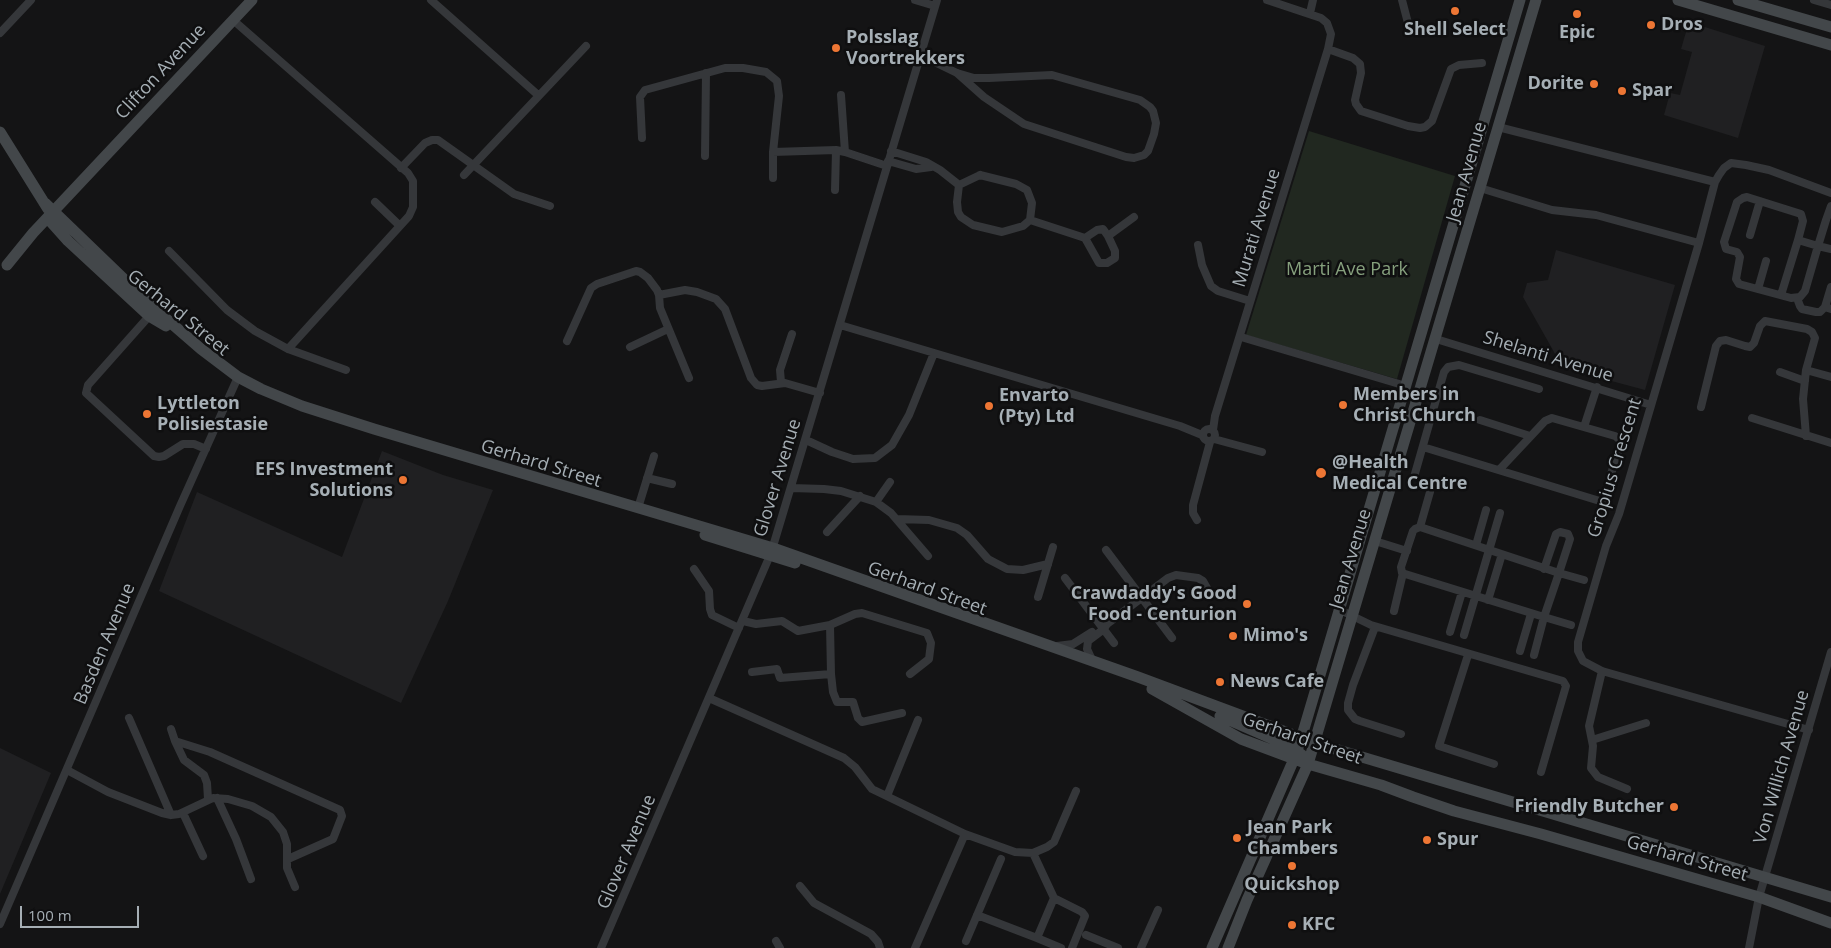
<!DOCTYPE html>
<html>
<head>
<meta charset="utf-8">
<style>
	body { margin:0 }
	#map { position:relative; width:1831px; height:948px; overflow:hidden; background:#141415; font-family:"Open Sans",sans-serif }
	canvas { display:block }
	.scale { position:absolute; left:20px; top:906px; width:119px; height:22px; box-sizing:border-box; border:2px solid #a6afb5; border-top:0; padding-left:6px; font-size:15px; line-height:18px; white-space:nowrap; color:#a6afb5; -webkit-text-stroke:4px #0f0f10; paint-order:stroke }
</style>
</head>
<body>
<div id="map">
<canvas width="1831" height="948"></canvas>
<div class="scale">100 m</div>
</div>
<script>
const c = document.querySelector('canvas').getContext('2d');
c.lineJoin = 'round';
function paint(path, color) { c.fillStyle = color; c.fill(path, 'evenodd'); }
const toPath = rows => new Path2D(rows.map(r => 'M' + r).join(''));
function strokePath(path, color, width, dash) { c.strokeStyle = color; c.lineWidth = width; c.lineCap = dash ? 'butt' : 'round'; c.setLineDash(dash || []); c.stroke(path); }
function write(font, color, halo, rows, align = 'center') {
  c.font = font + ' "Open Sans",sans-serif'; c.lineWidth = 5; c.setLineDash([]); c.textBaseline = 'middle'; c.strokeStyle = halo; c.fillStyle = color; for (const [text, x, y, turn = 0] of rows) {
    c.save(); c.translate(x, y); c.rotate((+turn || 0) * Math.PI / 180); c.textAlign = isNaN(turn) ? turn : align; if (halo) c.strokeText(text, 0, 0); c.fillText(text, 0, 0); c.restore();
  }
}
paint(toPath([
	[1689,22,1765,46,1738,138,1664,115,1670,93,1680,95,1692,52,1681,49],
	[1556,250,1675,285,1645,390,1563,368,1523,297,1527,283,1548,280],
	[382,451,443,475,493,490,448,601,401,703,159,591,197,492,342,557],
	[0,748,51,773,0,894]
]), '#202022');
paint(toPath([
	[1309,131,1455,176,1397,379,1246,335]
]), '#212820');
strokePath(toPath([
	[431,0,538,95],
	[915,0,935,6],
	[1402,0,1408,23],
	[1814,0,1831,5],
	[1310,13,1313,0],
	[233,20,408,173,413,181,413,207,409,216,288,349],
	[0,33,31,0],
	[1328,49,1353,58,1360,64,1361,73,1355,100,1356,104,1361,111,1408,126,1420,128,1425,127,1432,121,1451,69,1459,65,1482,63],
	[920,55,957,73,974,78,989,78,1052,75,1140,100,1150,107,1153,111,1156,123,1154,134,1148,151,1144,155,1134,158,1126,157,1024,124,984,97,957,73],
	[841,95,845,152],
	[1498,127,1715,182],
	[642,138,640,97,645,90,725,68,743,68,766,72,777,81,779,96,773,152,773,178],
	[891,151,926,162,940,170,959,185],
	[773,152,836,150,845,152,887,166],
	[705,156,706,73],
	[888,161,916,169,931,167],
	[401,168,425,143,432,140,438,140,514,194,550,206],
	[464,175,586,46],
	[980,175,1016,184,1027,190,1032,203,1030,220,1023,226,1002,232,973,225,961,217,958,212,957,202,959,185,980,175],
	[1480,188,1552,210,1596,215,1699,243],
	[835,190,836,150],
	[375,202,400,226],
	[1831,206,1826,220,1818,246,1805,291,1800,297,1791,298,1739,284,1736,279,1740,257,1737,252,1726,249,1724,242,1737,202,1743,198,1747,197,1801,214,1803,221,1798,240,1818,246,1831,249],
	[1030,220,1085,238,1099,263,1107,263,1115,258,1115,251,1108,236,1103,229,1097,230,1085,238],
	[1750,235,1760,201],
	[1108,236,1134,217],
	[1198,245,1202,265,1211,286,1218,291,1250,301],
	[169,251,227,310,255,331,288,349,346,370],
	[1831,287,1825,307,1831,309],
	[1758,289,1766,261],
	[659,295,685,290,697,292,716,299,725,309,751,378,757,385,762,386,785,383,820,393],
	[1781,295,1798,240],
	[1797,298,1800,306,1802,309,1816,312,1820,312,1825,307],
	[151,314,88,385,86,393,154,456,159,457,164,456,183,444,194,444,206,449],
	[840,325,1180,426,1202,435],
	[1241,337,1406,386],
	[1436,339,1651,405],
	[567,341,591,288,597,284,636,271,640,272,648,278,657,290,659,295,660,308,689,378],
	[630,347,668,329],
	[1806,370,1831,377],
	[1780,372,1805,381],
	[781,382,780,370,792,334],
	[1701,407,1716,346,1720,341,1726,340,1745,346,1750,347,1754,343,1760,326,1765,321,1807,329,1812,332,1815,338,1806,370,1803,399,1806,436],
	[1752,418,1831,443],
	[1480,420,1530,436],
	[1584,427,1597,387],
	'1203 435a6 6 0 1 1 12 0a6 6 0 1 1-12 0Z',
	[1213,430,1215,416,1328,49,1331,34,1327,23,1321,18,1267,0],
	[1214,439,1262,452],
	[806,440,832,452,853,459,875,458,892,445,909,415,934,353],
	[1423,447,1603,502],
	[1499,470,1545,421,1552,418,1615,436,1620,440,1620,446,1611,474],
	[1414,477,1444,372,1448,367,1459,365,1539,389],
	[647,478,672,484],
	[791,488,824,489,841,491,876,502,891,513,928,556],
	[876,502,890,482],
	[638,508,654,456],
	[897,519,929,520,957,528,967,535,988,559,1007,569,1023,570,1048,564],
	[1197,520,1193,513,1193,505,1210,442],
	[1420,527,1559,573,1544,617,1402,573,1401,567,1413,531,1415,529,1420,527],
	[1420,527,1430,492],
	[827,532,860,496],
	[1375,541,1407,551],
	[1476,545,1486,510],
	[1106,550,1172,638],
	[694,569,709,591,710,609,712,615,739,628],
	[1544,569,1556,534,1560,532,1568,534,1570,539,1559,573,1584,580],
	[1065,578,1114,643],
	[1038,597,1053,547],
	[1488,600,1502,554],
	[1338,609,1371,625,1563,681,1566,686,1541,772],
	[1394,611,1403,573],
	[743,621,756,624,782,621,798,631,830,625,831,674,833,692,837,702,853,702,858,718,862,722,902,713],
	[830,625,855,614,862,613,927,633,931,643,929,659,910,674],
	[1375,627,1353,685,1348,703,1348,710,1355,719,1360,721,1401,734],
	[1450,632,1462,592],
	[1464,635,1500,513],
	[1057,646,1073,644,1092,632],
	[1520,651,1531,614],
	[1468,655,1439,746,1494,764],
	[1534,655,1544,617,1571,625],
	[1093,662,1087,649,1088,641,1104,629,1107,624,1168,578,1176,575,1198,578,1203,581,1207,588],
	[1602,671,1589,726,1593,746,1591,768,1598,777,1627,789],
	[752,672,777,669,780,678,831,674],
	[709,698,844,758,855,767,872,789,965,834,1015,852,1033,853,1047,847,1054,842,1076,791],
	[129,718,171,815],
	[171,729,175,741],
	[1809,730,1602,671,1583,661,1578,651,1578,642,1606,546,1619,514,1699,243,1715,182,1719,175,1724,168,1731,163,1746,165,1769,170,1831,193],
	[1592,740,1646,723],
	[67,770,108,792,162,813,171,815,179,814,213,798,228,799,252,806,271,817,283,832,287,844,287,868,295,887],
	[887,796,918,720],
	[217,798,236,839,251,879],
	[208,799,207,783,204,775,184,760,175,741,210,752,340,810,342,816,333,839,288,859],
	[183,813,203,856],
	[1033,853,1054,898,1082,912,1085,916,1072,948],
	[800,886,814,903,871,934,878,942,880,948],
	[977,915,1037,938,1054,898],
	[0,924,180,506,238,377],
	[1086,935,1118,948],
	[1037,938,1061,948],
	[776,941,780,948],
	[966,941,1001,859],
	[601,948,771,553,937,0],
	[915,948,965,834],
	[1141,948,1158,910],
	[1749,948,1759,897,1831,652]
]), '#35373a', 8);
strokePath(toPath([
	[1678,0,1831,45],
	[1738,0,1831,27],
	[0,132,48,209],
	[45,203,156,310,201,349,238,377,261,389,302,406,374,429,773,548,1138,677,1315,743,1831,897],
	[51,222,68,241,149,316,166,326],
	[7,265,33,233,252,0],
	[705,535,795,563],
	[1152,689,1241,739,1308,764,1381,785,1413,797,1454,811,1541,834,1759,897,1831,923],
	[1220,716,1291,747,1302,755],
	[1212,948,1294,759,1301,739,1520,0],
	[1228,948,1247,900,1308,764,1536,0]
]), '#43474a', 11);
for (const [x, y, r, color] of [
	[1455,11,5,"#ed7634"],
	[1577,14,5,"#ed7634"],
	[1651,25,5,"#ed7634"],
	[836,48,5,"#ed7634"],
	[1594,84,5,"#ed7634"],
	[1622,91,5,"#ed7634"],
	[1343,405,5,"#ed7634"],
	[989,406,5,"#ed7634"],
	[147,414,5,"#ed7634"],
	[1321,473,6,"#ed7634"],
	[403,480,5,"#ed7634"],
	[1247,604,5,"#ed7634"],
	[1233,636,5,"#ed7634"],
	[1220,682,5,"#ed7634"],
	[1674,807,5,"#ed7634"],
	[1237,838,5,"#ed7634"],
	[1427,840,5,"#ed7634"],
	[1292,866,5,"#ed7634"],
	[1292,925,5,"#ed7634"]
]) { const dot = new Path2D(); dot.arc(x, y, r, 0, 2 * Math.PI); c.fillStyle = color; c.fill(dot); strokePath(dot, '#0f0f10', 2); }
write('bold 18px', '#a6afb5', '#0f0f10', [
	["Dros",1661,25],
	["Shell Select",1455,30,"center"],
	["Epic",1577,33,"center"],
	["Polsslag",846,38],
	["Voortrekkers",846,59],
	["Dorite",1584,84,"right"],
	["Spar",1632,91],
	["Members in",1353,395],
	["Christ Church",1353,416],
	["Envarto",999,396],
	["(Pty) Ltd",999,417],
	["Lyttleton",157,404],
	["Polisiestasie",157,425],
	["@Health",1332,463],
	["Medical Centre",1332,484],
	["EFS Investment",393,470,"right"],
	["Solutions",393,491,"right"],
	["Crawdaddy's Good",1237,594,"right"],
	["Food - Centurion",1237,615,"right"],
	["Mimo's",1243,636],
	["News Cafe",1230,682],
	["Friendly Butcher",1664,807,"right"],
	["Jean Park",1247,828],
	["Chambers",1247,849],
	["Spur",1437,840],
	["Quickshop",1292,885,"center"],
	["KFC",1302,925]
], 'left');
write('18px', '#a6afb5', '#0f0f10', [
	["Clifton Avenue",161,72,-47],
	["Jean Avenue",1467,172,-74],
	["Murati Avenue",1257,228,-73],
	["Gerhard Street",178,313,39],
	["Shelanti Avenue",1548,357,17],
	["Gerhard Street",541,464,17],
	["Gropius Crescent",1615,468,-73],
	["Glover Avenue",778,478,-73],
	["Jean Avenue",1351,559,-73],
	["Gerhard Street",927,589,20],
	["Basden Avenue",105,644,-67],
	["Gerhard Street",1302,739,19],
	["Von Willich Avenue",1782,767,-74],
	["Glover Avenue",627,852,-67],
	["Gerhard Street",1687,859,16]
]);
write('18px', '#86a07d', '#0f0f10', [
	["Marti Ave Park",1347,270]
]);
</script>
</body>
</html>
